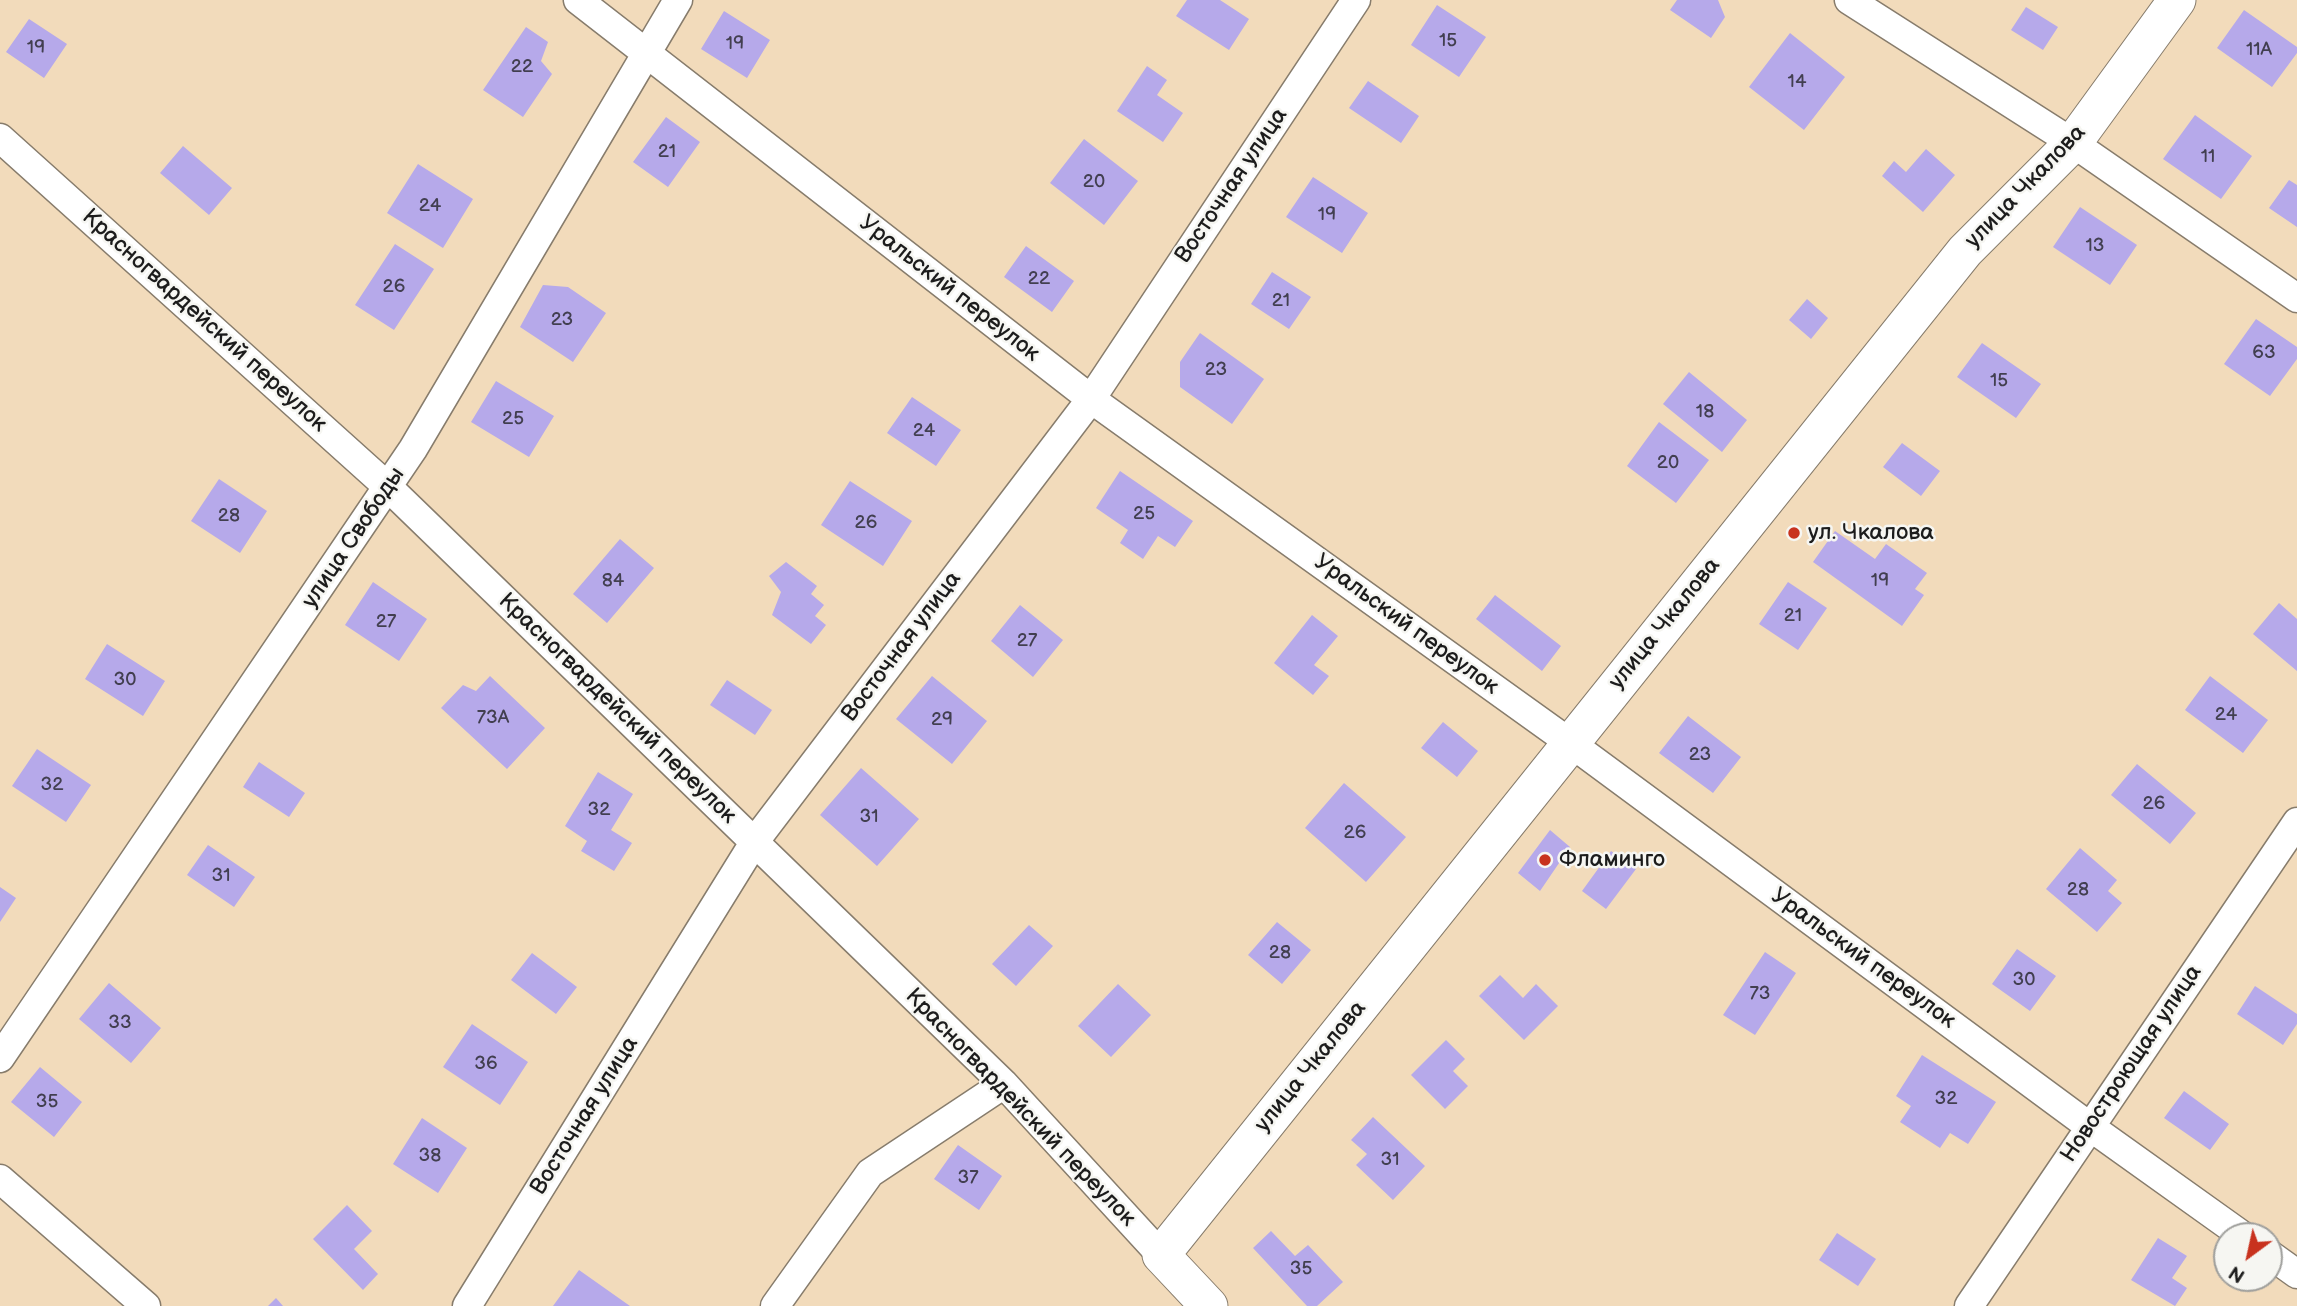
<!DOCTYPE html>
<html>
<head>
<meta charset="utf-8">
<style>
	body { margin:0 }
	#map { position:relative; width:2297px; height:1306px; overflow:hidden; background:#f2dbbb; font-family:"Balsamiq Sans",sans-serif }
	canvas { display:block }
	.north { position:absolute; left:2213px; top:1222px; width:70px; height:70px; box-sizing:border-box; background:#f6f6f2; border:2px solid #9f9f9c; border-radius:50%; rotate:213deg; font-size:19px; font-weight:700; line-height:28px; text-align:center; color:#1c1c1c }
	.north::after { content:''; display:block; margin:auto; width:24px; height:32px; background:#c8321e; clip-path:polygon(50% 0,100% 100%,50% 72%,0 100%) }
</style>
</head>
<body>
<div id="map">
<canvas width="2297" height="1306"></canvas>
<div class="north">N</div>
</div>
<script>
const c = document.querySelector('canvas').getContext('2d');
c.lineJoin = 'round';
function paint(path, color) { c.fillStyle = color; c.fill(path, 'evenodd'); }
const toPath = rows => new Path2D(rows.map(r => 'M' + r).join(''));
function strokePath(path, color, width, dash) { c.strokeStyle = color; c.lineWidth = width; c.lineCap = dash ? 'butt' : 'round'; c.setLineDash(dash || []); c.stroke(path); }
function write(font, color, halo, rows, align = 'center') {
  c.font = font + ' "Balsamiq Sans",sans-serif'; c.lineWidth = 5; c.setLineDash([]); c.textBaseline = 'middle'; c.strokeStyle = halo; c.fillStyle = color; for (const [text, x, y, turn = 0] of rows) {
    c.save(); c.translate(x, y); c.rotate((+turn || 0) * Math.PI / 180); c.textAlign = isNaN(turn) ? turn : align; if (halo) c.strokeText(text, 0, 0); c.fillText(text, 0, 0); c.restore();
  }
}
paint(toPath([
	[1187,0,1220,0,1249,19,1229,50,1176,16],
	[1677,0,1718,0,1725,17,1711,38,1670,10],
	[1437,5,1486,37,1459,77,1411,45],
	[2026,7,2058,27,2043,50,2011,30],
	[2244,10,2297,47,2297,53,2272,87,2217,48],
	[724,11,770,40,747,78,701,49],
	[29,19,67,44,44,78,6,52],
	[526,27,548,42,541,61,552,74,523,117,483,90],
	[1790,33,1845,77,1804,130,1749,87],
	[1147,66,1167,80,1157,95,1183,113,1163,142,1117,111],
	[1368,81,1419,116,1401,143,1349,108],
	[2195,115,2252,156,2221,199,2163,159],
	[666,117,700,142,668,187,633,162],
	[1084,139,1138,181,1104,225,1050,183],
	[183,146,232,188,209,215,160,173],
	[1926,149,1955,175,1923,212,1882,176,1894,161,1906,172],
	[418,164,473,199,443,248,387,213],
	[1313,177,1368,213,1342,253,1286,217],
	[2289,180,2297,185,2297,227,2269,208],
	[2080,207,2137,245,2110,285,2053,247],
	[395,244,434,269,394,330,355,305],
	[1026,246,1074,281,1052,312,1004,277],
	[1272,272,1311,297,1289,329,1251,304],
	[543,285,568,287,606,313,573,362,520,327],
	[1807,299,1828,318,1811,339,1789,320],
	[2256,319,2297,347,2297,359,2270,396,2224,364],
	[1200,333,1264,379,1232,424,1180,387,1180,362],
	[1982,343,2041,384,2016,418,1957,377],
	[1689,372,1747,420,1722,452,1663,404],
	[496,381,554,416,529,457,471,422],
	[912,397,961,430,936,466,887,433],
	[1659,422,1709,460,1676,503,1627,466],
	[1902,443,1940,471,1921,496,1883,467],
	[1120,471,1193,521,1175,547,1158,536,1143,559,1120,543,1128,530,1096,508],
	[219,479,267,511,240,553,191,521],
	[850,481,912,521,883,566,821,525],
	[1835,531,1875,559,1886,544,1927,573,1915,589,1924,595,1902,626,1813,562],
	[620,539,654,568,607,623,573,594],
	[786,562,817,586,811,594,824,605,815,616,826,625,811,644,772,615,781,592,769,576],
	[373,582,427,619,399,661,345,625],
	[1788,582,1827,608,1798,650,1759,624],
	[1495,595,1561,646,1542,671,1476,619],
	[2279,603,2297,619,2297,671,2253,634],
	[1020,605,1063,640,1033,677,991,641],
	[1312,615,1338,636,1314,665,1329,676,1313,695,1274,663],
	[107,644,165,681,143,716,85,679],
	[490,676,545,728,507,769,441,708,463,685,476,691],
	[932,676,987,721,952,764,896,719],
	[2210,676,2268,720,2243,753,2185,710],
	[727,680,772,710,755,735,710,705],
	[1688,716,1741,757,1713,793,1659,753],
	[1443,722,1478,751,1457,777,1421,748],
	[37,749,91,785,66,822,12,786],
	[259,762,305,793,289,817,243,787],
	[2137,764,2196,813,2170,844,2111,795],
	[861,768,919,819,877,866,820,815],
	[598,772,633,794,611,830,632,843,614,871,581,851,587,841,565,826],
	[1344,783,1406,837,1366,882,1305,828],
	[1550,830,1570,847,1540,891,1518,873],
	[208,845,255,877,234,907,187,875],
	[2080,848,2117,880,2108,891,2122,903,2097,932,2046,889],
	[1611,851,1636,869,1606,909,1582,891],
	[0,887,16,898,0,922],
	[1277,922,1311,950,1282,984,1248,955],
	[1029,925,1053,946,1016,986,992,964],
	[2017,949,2056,976,2030,1011,1992,984],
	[1765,952,1796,973,1755,1035,1723,1015],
	[532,953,577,987,556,1014,511,980],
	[1500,975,1523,998,1536,984,1558,1006,1524,1040,1479,996],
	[109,983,161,1028,131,1063,79,1019],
	[1118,984,1151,1015,1111,1057,1078,1026],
	[2255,986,2297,1014,2297,1024,2283,1045,2237,1014],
	[472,1024,528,1062,500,1105,443,1067],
	[1446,1040,1465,1059,1453,1071,1468,1086,1445,1109,1411,1075],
	[1922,1055,1996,1102,1968,1144,1950,1133,1940,1148,1900,1122,1911,1106,1896,1096],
	[40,1067,82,1102,54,1137,11,1102],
	[2184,1091,2229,1124,2210,1150,2164,1118],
	[1373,1117,1425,1166,1393,1200,1356,1165,1367,1154,1351,1140],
	[422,1118,467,1148,438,1193,393,1164],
	[958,1145,1002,1176,979,1210,934,1179],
	[347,1205,372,1231,354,1249,378,1274,363,1290,313,1239],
	[1271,1231,1295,1256,1308,1245,1343,1282,1317,1306,1307,1306,1253,1248],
	[1837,1233,1876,1259,1858,1286,1819,1260],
	[2158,1238,2187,1256,2172,1278,2187,1288,2175,1306,2131,1280],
	[579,1270,630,1306,553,1306],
	[276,1298,283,1306,268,1306]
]), '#b6a9ea');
const minor = toPath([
	[578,0,1091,399,1569,742,2089,1126,2243,1236],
	[1849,0,2073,143,2297,298],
	[0,138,388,487,1004,1084,1161,1255],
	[0,1058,413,449,678,0],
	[0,1179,146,1306],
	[2269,1254,2297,1274],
	[467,1306,755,841,1091,399,1356,0],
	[775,1306,870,1173,1004,1084],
	[1969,1306,2297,822]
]);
const tertiary = toPath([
	[1209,1306,1161,1255,1965,251,2073,143,2177,0]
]);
strokePath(minor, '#877c6c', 31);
strokePath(tertiary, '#877c6c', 39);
strokePath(minor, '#fff', 28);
strokePath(tertiary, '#fff', 37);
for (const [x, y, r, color] of [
	[1794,533,7,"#c8321e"],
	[1545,860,7,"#c8321e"]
]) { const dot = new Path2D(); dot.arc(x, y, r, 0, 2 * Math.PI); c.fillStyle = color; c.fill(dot); strokePath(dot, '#f6f6f2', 2.5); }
write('19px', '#423f50', null, [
	["15",1448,41],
	["19",735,44],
	["19",36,48],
	["11А",2259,50],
	["22",522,67],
	["14",1797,82],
	["21",667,152],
	["11",2208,157],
	["20",1094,182],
	["24",430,206],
	["19",1327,215],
	["13",2095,246],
	["22",1039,279],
	["26",394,287],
	["21",1281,301],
	["23",562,320],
	["63",2264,353],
	["23",1216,370],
	["15",1999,381],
	["18",1705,412],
	["25",513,419],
	["24",924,431],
	["20",1668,463],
	["25",1144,514],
	["28",229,516],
	["26",866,523],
	["84",613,581],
	["19",1880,581],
	["21",1793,616],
	["27",386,622],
	["27",1027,641],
	["30",125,680],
	["24",2226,715],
	["73А",493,718],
	["29",942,720],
	["23",1700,755],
	["32",52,785],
	["26",2154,804],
	["32",599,810],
	["31",869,817],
	["26",1355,833],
	["31",221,876],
	["28",2078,890],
	["28",1280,953],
	["30",2024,980],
	["73",1760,994],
	["33",120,1023],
	["36",486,1064],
	["32",1946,1099],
	["35",47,1102],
	["38",430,1156],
	["31",1390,1160],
	["37",968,1178],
	["35",1301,1269]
]);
write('23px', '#1c1c1c', '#f6f6f2', [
	["Восточная улица",1232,186,-56],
	["улица Чкалова",2026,187,-46],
	["Уральский переулок",949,289,38],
	["Красногвардейский переулок",204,321,42],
	["улица Свободы",354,538,-56],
	["улица Чкалова",1665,624,-51],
	["Уральский переулок",1406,625,36],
	["Восточная улица",902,647,-53],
	["Красногвардейский переулок",617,709,44],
	["Уральский переулок",1863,959,36],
	["Новостроющая улица",2132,1064,-56],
	["улица Чкалова",1311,1067,-51],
	["Красногвардейский переулок",1020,1108,46],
	["Восточная улица",585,1116,-58]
]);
write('23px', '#1c1c1c', '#f6f6f2', [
	["ул. Чкалова",1808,533],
	["Фламинго",1559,860]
], 'left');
</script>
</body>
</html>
